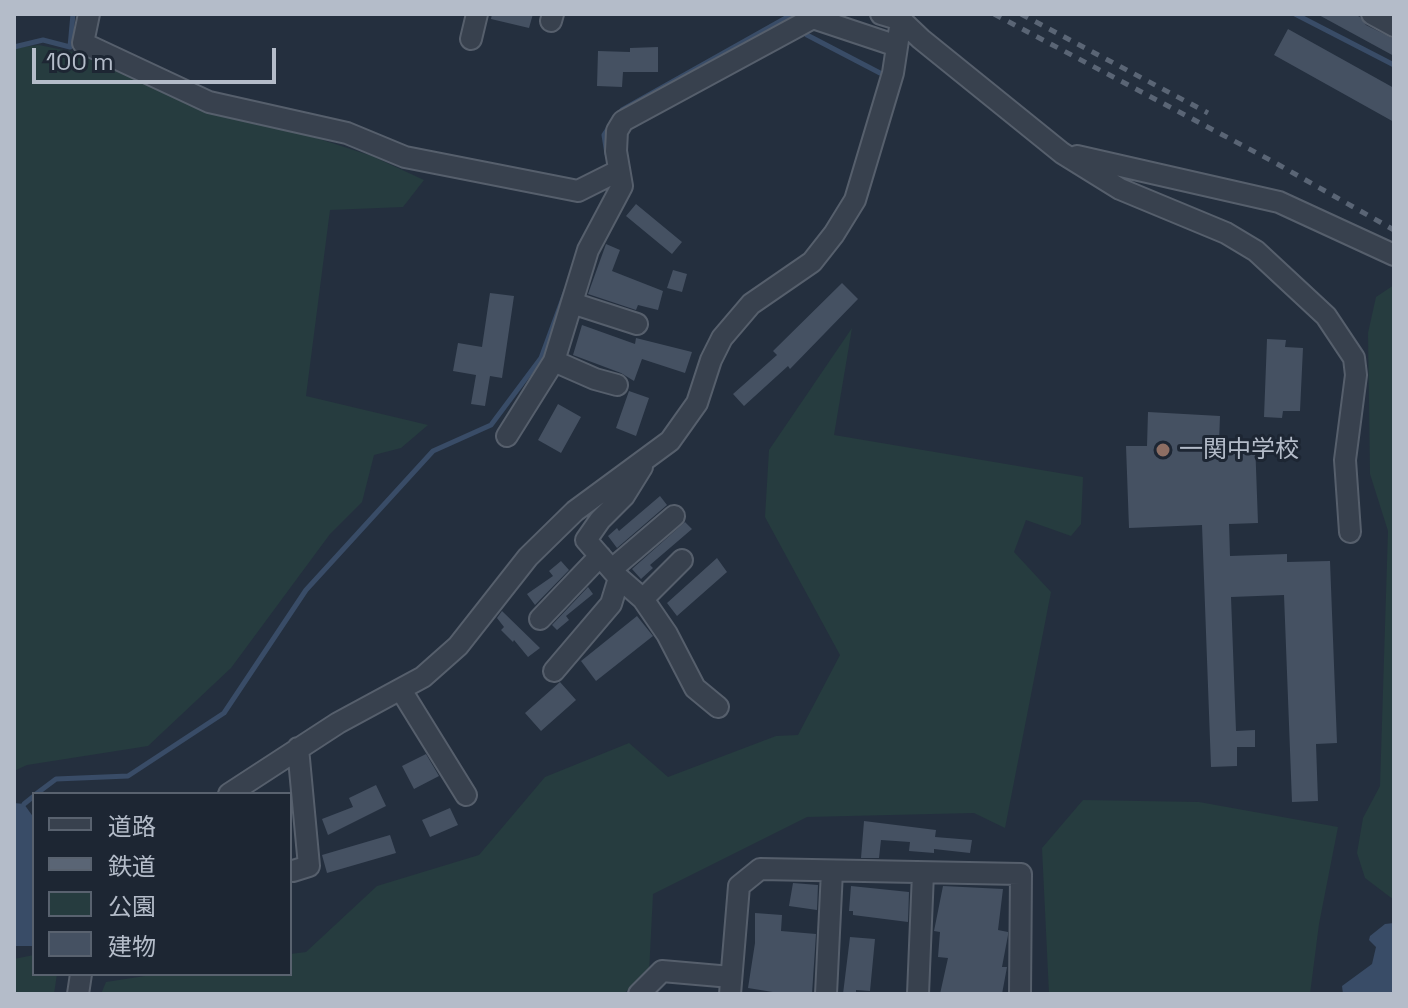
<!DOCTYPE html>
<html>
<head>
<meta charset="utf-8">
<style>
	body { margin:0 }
	#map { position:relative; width:1408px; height:1008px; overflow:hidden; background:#242f3e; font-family:"Space Grotesk","Noto Sans JP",sans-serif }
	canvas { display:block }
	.frame { position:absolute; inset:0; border:16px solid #b4bcc9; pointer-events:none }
	.legend { position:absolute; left:32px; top:792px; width:260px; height:184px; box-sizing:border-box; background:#1d2633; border:2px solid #59626f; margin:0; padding:10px 14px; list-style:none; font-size:24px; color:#b4bcc9 }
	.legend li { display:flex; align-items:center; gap:16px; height:40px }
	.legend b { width:40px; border:2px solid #59626f }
	.scale { position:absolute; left:32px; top:48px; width:244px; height:36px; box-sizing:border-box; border:4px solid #b4bcc9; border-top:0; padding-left:10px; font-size:24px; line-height:28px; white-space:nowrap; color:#b4bcc9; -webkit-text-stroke:6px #1d2633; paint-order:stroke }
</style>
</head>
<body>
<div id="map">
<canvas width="1408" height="1008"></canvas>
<div class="frame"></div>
<ul class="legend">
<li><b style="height:10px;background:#38414e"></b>道路</li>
<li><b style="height:10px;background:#5a6575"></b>鉄道</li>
<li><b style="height:22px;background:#263c3f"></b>公園</li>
<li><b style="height:22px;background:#455162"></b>建物</li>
</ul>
<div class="scale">100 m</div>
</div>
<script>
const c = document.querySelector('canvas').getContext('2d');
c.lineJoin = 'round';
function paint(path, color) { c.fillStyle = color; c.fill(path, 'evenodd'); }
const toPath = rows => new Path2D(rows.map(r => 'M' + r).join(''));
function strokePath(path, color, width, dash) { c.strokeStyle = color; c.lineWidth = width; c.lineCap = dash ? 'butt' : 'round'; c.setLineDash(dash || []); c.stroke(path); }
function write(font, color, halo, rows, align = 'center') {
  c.font = font + ' "Space Grotesk","Noto Sans JP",sans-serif'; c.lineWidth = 6; c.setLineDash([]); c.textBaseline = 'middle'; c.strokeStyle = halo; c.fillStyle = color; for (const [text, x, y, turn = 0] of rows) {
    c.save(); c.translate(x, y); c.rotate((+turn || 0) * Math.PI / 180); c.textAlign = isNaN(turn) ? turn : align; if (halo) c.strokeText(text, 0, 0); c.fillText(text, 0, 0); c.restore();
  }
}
paint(toPath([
	[39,45,98,57,190,97,372,156,424,180,403,207,330,210,306,396,428,425,401,448,374,455,362,502,330,534,231,668,148,746,27,765,14,771,14,48],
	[1394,285,1394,900,1365,878,1357,853,1363,818,1380,786,1388,531,1370,474,1368,333,1376,297],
	[852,328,834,435,1083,477,1081,524,1071,536,1026,520,1014,552,1051,592,1005,828,974,813,807,817,653,894,649,973,623,994,101,994,106,982,158,974,290,974,290,954,306,952,377,886,479,855,545,777,629,743,668,777,776,736,798,735,840,655,765,517,769,450],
	[1083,800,1199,802,1338,827,1319,924,1310,994,1049,994,1042,848],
	[34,955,34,974,57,974,54,994,14,994,14,959]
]), '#263c3f');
paint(toPath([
	[14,803,24,804,34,818,34,946,14,946],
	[1394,923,1394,992,1343,994,1342,986,1372,964,1376,947,1369,940,1370,936,1385,924]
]), '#394c67');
strokePath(toPath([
	[1295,14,1394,65],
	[803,29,807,35,880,73],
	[14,47,43,40,70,47,73,14],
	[618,115,622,110,793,14,797,21],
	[607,154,604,135,610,126],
	[36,794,56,779,128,776,224,713,306,590,433,451,491,425,541,358,566,290],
	[24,804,34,796]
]), '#394c67', 5);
paint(toPath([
	[492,14,533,14,529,28,491,19],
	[1317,14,1354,14,1360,17,1366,25,1394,39,1394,56],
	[1288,29,1394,88,1394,122,1274,55],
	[658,47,658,72,623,72,622,87,597,86,598,51,630,52,630,48],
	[636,204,682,242,672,254,626,216],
	[606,244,620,250,612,271,663,291,658,310,638,305,636,310,588,294],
	[673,270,687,274,682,292,667,288],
	[842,283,858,299,790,369,788,366,744,406,733,394,777,355,773,351],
	[490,293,514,296,502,378,490,376,485,406,471,404,476,375,453,371,458,343,482,347],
	[582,325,635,344,636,338,692,352,685,373,642,359,634,381,621,373,573,355],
	[1267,339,1286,340,1285,347,1303,348,1300,411,1283,411,1282,418,1264,417],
	[629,391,649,398,636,436,616,428],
	[558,404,581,417,561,453,538,440],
	[1148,412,1220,416,1219,443,1255,441,1258,523,1229,524,1230,556,1287,554,1287,562,1330,561,1337,743,1316,744,1318,801,1292,802,1284,595,1231,597,1236,731,1255,730,1255,747,1237,747,1237,766,1211,767,1202,525,1129,528,1126,446,1147,446],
	[660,496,667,505,617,548,608,536,617,528,619,531],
	[685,522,692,529,650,565,653,568,641,579,632,569],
	[717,558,727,572,677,616,667,603],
	[561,561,569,570,535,605,527,594,553,576,549,571],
	[588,587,593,594,566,616,569,620,557,630,552,625],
	[502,611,540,648,528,657,514,640,513,642,501,630,504,627,497,618],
	[637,616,653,636,596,681,581,661],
	[560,682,576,700,541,731,525,713],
	[426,754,439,776,414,789,402,766],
	[376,785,386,806,328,835,322,819,353,807,349,798],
	[450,808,458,825,430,837,422,820],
	[864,821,936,830,935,837,972,840,970,853,934,849,934,853,909,851,910,842,881,840,879,858,861,858],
	[390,835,396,853,327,873,322,855],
	[793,883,818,885,817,910,789,906],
	[851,886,909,892,908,922,853,915,853,911,849,911],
	[943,886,1003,889,998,930,1008,932,1008,935,1002,967,1007,967,1002,994,940,994,948,958,938,957,940,932,934,931],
	[755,913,782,915,781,931,816,934,812,994,785,994,748,988,755,943],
	[850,937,875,939,870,991,856,990,856,994,843,994]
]), '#455162');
const minor = toPath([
	[89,14,83,43,209,102,347,133,405,157,578,191,618,171],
	[881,14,901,20,921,39,1062,153,1120,189,1226,233,1256,251,1326,316,1354,358,1356,375,1345,460,1350,532],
	[1372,14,1394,26],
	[551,21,553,14],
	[471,39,477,14],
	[1077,156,1279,202,1394,255],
	[572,303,637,324],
	[554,361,595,379,617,385],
	[507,436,554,361,588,250,622,186,616,151,617,131,623,121,813,18,897,46],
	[642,467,624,496,600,520,586,540,619,578,643,599,667,634,695,688,718,707],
	[612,569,674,516],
	[643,599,682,560],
	[540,619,600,556],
	[554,671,611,604,619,578],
	[401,690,466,795],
	[229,794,338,723,423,677,458,646,528,557,575,511,670,441,697,403,711,360,722,338,751,304,812,262,834,234,855,200,893,73,902,14],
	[293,871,309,866,298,748],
	[78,994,81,974],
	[639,994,662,971,731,977],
	[730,994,739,886,760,869,1021,874,1020,994],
	[826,994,832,871],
	[918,994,923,873]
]);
strokePath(minor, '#565f6c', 24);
strokePath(minor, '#38414e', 20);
strokePath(toPath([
	[994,14,1272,161,1394,230],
	[1021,14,1208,113]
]), '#5a6575', 5, [8, 8]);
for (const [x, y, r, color] of [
	[1163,450,8,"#8d6e63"]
]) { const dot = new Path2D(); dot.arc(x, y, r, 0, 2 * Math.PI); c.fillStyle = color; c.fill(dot); strokePath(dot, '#1d2633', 3); }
write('24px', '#b4bcc9', '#1d2633', [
	["一関中学校",1179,450]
], 'left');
</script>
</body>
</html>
